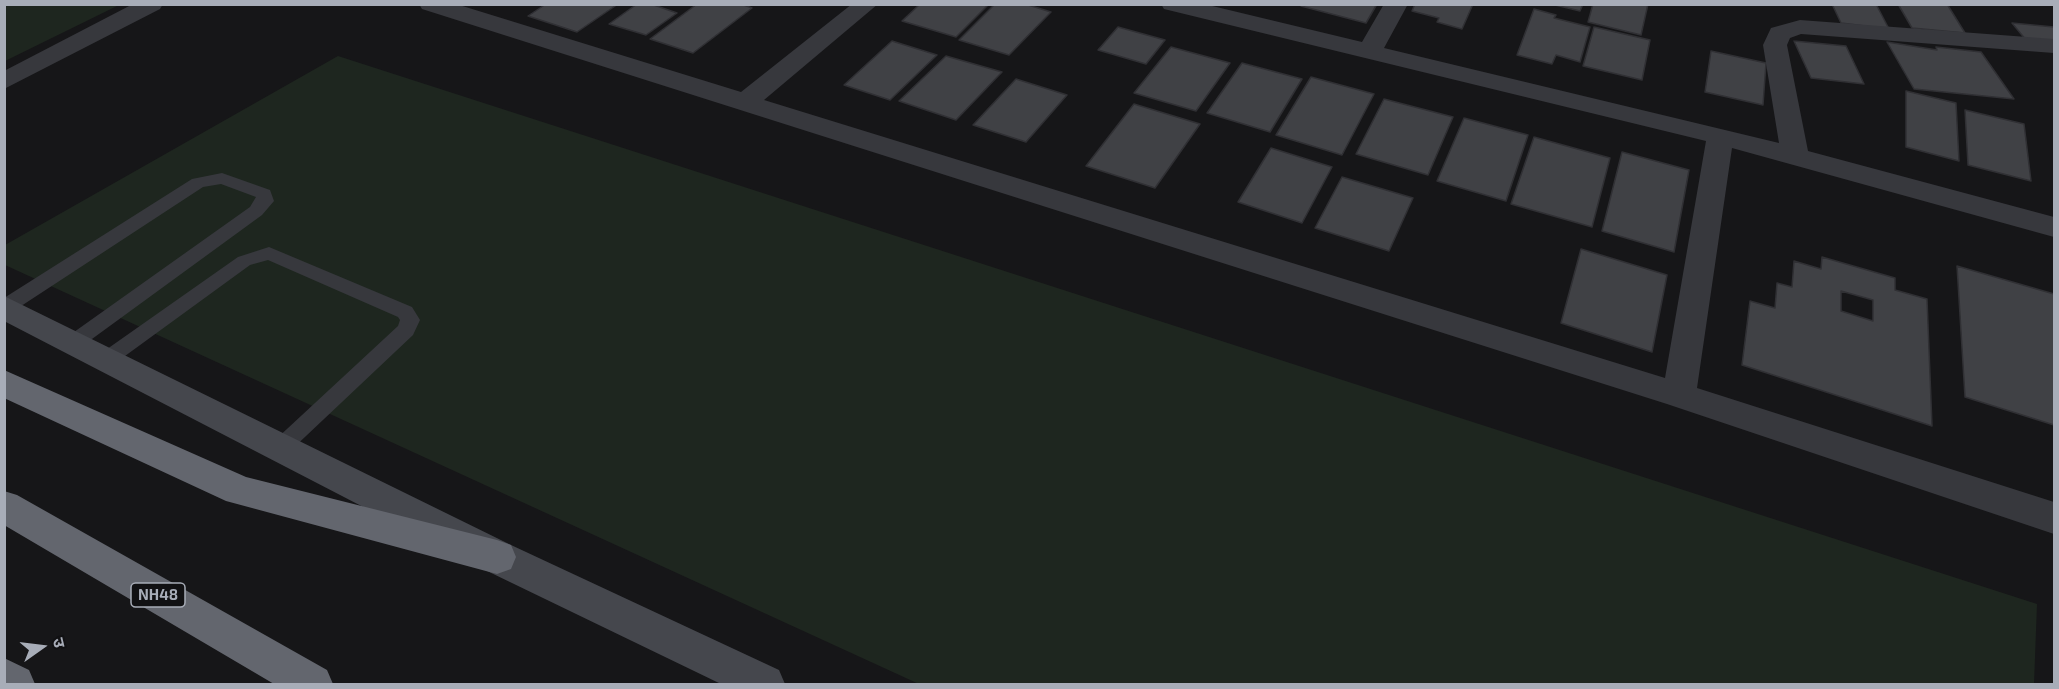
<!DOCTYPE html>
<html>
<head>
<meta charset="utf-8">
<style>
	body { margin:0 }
	#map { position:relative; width:2059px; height:689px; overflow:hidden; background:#161618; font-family:"Exo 2","Noto Sans Devanagari",sans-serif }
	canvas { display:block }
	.frame { position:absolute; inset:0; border:6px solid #a8adb8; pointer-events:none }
	.north { position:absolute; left:12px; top:617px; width:60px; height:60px; -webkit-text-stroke:4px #111113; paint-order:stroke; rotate:76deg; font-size:16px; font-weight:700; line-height:24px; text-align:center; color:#a8adb8 }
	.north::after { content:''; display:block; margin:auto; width:21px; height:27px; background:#a8adb8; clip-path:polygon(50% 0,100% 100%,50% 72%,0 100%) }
</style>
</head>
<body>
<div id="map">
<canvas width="2059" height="689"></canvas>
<div class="frame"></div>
<div class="north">उ</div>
</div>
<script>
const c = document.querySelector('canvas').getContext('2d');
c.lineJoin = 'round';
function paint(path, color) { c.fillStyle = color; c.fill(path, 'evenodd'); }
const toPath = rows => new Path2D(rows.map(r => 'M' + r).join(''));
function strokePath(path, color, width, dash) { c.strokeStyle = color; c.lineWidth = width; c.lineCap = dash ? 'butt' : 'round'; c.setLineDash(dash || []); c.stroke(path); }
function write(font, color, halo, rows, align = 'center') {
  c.font = font + ' "Exo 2",sans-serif'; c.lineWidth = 5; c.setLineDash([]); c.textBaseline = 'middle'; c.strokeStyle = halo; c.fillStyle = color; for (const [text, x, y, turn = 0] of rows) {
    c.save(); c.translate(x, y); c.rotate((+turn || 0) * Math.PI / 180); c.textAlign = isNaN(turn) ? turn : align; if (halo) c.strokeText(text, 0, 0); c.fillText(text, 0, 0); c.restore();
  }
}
paint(toPath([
	[5,4,119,4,119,5,5,61],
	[338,56,2037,604,2034,684,919,684,5,265,5,245]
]), '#1e261f');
const building = toPath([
	[546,4,618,4,577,32,528,16,546,4],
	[637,4,651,4,677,13,646,35,609,24,637,4],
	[697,4,741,4,752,8,693,53,650,39,697,4],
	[920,4,989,4,956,37,902,21,920,4],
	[995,4,1025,4,1051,12,1009,55,959,40,995,4],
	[1303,4,1377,4,1366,23,1301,6,1303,4],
	[1415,4,1473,4,1462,29,1437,22,1439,18,1412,11,1415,4],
	[1551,4,1583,4,1580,11,1551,4],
	[1593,4,1648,4,1641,35,1588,22,1593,4],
	[1832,4,1876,4,1889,29,1841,23,1832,4],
	[1898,4,1947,4,1965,33,1912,28,1898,4],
	[1534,9,1556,15,1554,18,1590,27,1580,62,1556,55,1552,64,1517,55,1534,9],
	[2012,23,2054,27,2054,42,2026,40,2012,23],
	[1118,27,1165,40,1146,64,1098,50,1118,27],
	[1594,27,1650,40,1642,80,1583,66,1594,27],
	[892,41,937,55,890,100,844,85,892,41],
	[1794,41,1846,46,1864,84,1811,78,1794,41],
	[1887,42,1937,50,1936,47,1981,52,2014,99,1914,89,1887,42],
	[1171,47,1230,63,1196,111,1134,93,1171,47],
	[1711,51,1766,63,1763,105,1705,92,1711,51],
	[946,56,1002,72,956,120,899,101,946,56],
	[1242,63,1302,79,1270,132,1207,113,1242,63],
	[1311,77,1374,94,1342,155,1276,135,1311,77],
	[1016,79,1067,95,1026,142,973,125,1016,79],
	[1906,91,1956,103,1959,161,1906,147,1906,91],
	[1384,99,1453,117,1428,175,1356,154,1384,99],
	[1134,104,1200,124,1155,188,1086,166,1134,104],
	[1965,110,2024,124,2031,181,1968,165,1965,110],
	[1464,118,1528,135,1506,201,1437,181,1464,118],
	[1534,137,1610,158,1592,227,1511,204,1534,137],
	[1271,148,1332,167,1302,223,1238,202,1271,148],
	[1622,152,1689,170,1674,252,1602,231,1622,152],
	[1342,177,1413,198,1389,251,1315,228,1342,177],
	[1581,249,1667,275,1652,352,1561,323,1581,249],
	[1822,257,1895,278,1895,290,1927,299,1932,426,1742,365,1750,301,1775,308,1777,283,1792,287,1794,261,1821,269,1822,257],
	[1841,291,1873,300,1873,321,1841,311,1841,291],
	[1957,266,2054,294,2054,425,1965,397,1957,266]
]);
paint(building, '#404145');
strokePath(building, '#303034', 1.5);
paint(toPath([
	[222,173,270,190,274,201,262,215,81,347,67,347,64,342,67,337,250,207,256,197,221,184,203,187,12,312,4,314,4,298,192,179,222,173],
	[269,247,412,307,420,320,413,335,288,453,281,455,274,453,270,447,274,441,398,326,400,320,398,317,268,260,250,265,114,364,107,366,100,364,97,359,100,354,238,257,269,247]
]), '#37383d');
paint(toPath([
	[133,4,163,4,160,9,4,89,4,71,133,4],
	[419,4,456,4,741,92,852,4,878,4,764,100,1665,378,1706,141,1164,9,1161,4,1204,4,1362,42,1384,4,1408,4,1384,48,1779,143,1763,45,1771,28,1800,20,2054,39,2054,53,1801,34,1790,38,1787,45,1808,151,2054,217,2054,237,1732,148,1697,388,2054,502,2054,534,1667,404,422,9,419,4]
]), '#37383d');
paint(toPath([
	[4,296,511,545,779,670,785,684,721,684,483,569,4,321,4,296]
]), '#45474d');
paint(toPath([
	[4,370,246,477,497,540,511,545,516,557,511,569,497,574,226,501,4,398,4,370],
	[4,491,17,495,327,670,333,684,274,684,4,525,4,491],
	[4,658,29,670,35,684,4,684,4,658]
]), '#63666e');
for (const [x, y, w] of [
	[158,595,54]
]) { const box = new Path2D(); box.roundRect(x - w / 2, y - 12, w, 24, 4.5); c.fillStyle = '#111113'; c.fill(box); strokePath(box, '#a8adb8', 1.5); }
write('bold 15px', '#a8adb8', null, [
	["NH48",158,595]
]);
</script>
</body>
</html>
